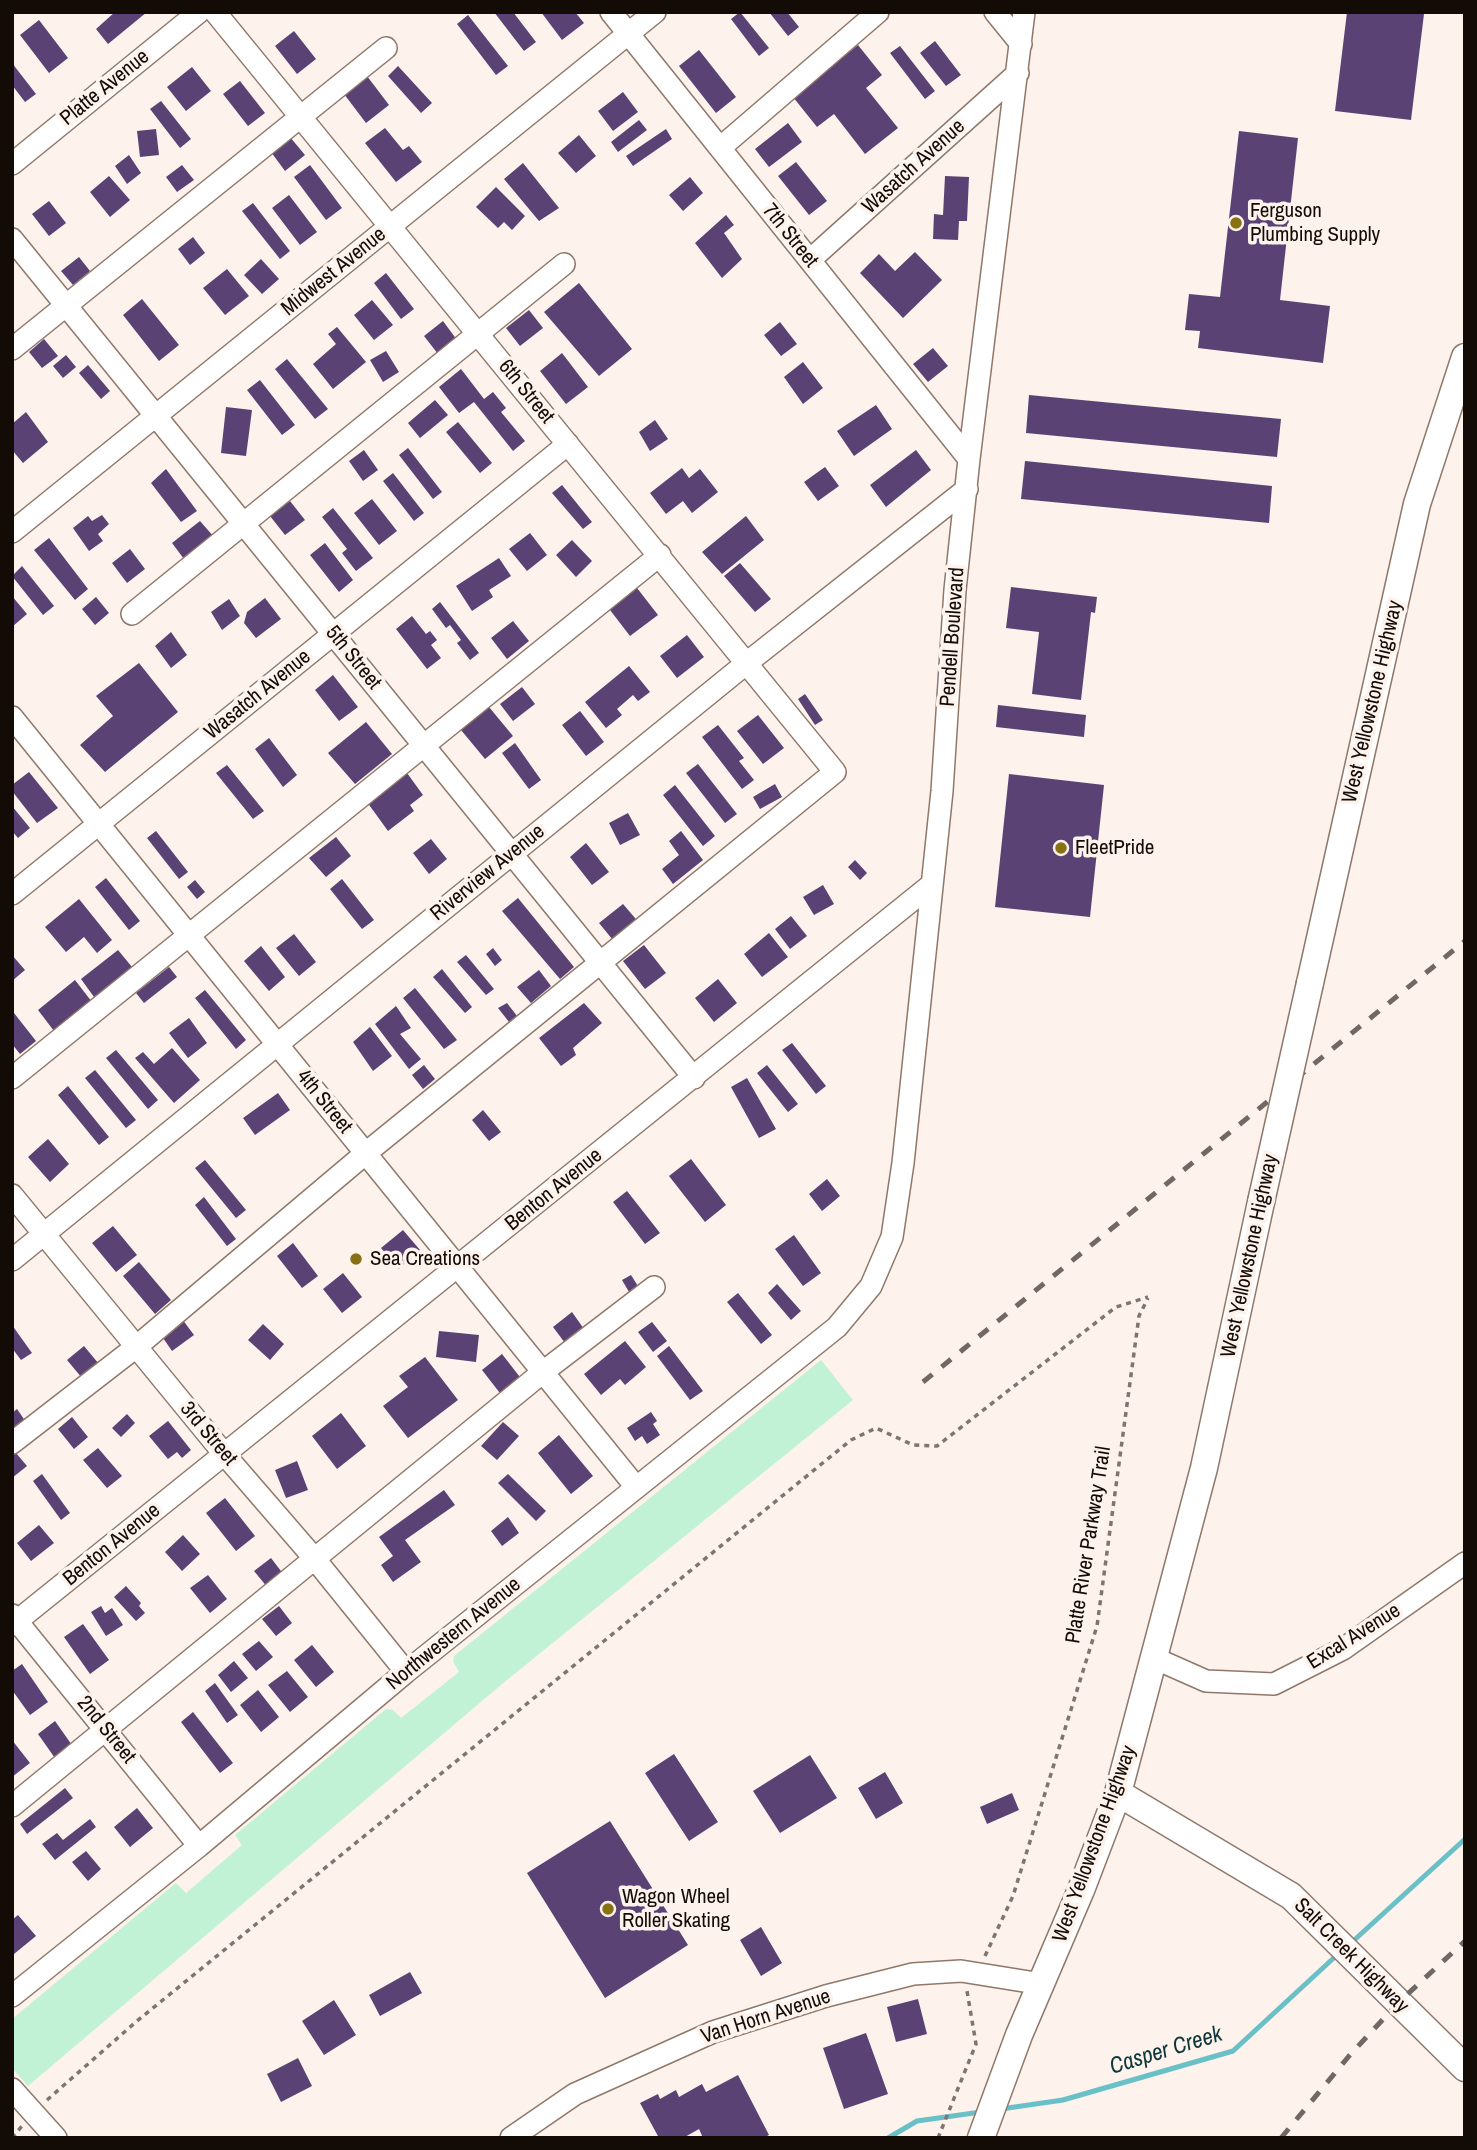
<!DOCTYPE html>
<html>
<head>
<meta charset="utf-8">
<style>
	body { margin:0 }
	#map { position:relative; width:1477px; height:2150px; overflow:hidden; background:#fdf2ec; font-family:"Archivo Narrow",sans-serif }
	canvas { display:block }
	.frame { position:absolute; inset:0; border:14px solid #130b06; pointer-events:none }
</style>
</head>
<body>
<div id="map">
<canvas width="1477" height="2150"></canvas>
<div class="frame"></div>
</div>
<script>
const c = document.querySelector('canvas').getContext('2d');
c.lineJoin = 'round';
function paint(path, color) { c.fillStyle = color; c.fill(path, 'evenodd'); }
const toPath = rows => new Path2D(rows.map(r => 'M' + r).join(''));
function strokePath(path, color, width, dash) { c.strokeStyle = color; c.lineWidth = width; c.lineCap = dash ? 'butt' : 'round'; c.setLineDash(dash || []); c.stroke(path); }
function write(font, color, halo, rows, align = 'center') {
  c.font = font + ' "Archivo Narrow",sans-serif'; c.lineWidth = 7; c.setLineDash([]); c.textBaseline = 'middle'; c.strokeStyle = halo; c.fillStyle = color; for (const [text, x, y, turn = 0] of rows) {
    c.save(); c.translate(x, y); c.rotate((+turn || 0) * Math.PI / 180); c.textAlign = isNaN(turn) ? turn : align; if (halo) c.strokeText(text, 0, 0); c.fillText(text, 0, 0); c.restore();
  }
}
paint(toPath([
	[821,1360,853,1400,502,1684,28,2086,12,2068,12,2019,176,1883,186,1893,242,1845,235,1835,386,1709,393,1710,401,1718,459,1672,453,1661,454,1656]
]), '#c1f2d6');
strokePath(toPath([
	[1351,1943,1465,1839],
	[1001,2109,1063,2100,1233,2051,1338,1954],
	[888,2138,917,2121,981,2112]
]), '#69c0c7', 5);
paint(toPath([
	[115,12,147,12,108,44,96,29],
	[494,12,513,12,536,42,524,51],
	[541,12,575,12,584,23,562,40],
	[740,12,769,48,759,56,731,19],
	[769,12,787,12,799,27,788,36],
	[1347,12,1424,14,1411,120,1335,111],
	[468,15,508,66,496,75,457,24],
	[39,20,68,58,49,73,20,35],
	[294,31,316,59,297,74,275,46],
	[935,41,961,75,946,86,920,53],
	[858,45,882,75,866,88,898,128,865,154,834,114,817,127,793,97],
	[900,46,935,91,925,99,890,53],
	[699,50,736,97,716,113,679,66],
	[12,63,36,94,25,102,12,85],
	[398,66,432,103,421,113,388,76],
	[192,67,211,91,186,111,167,87],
	[367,76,389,105,366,123,344,94],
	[240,81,265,113,248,126,223,94],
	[623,92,638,112,613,131,598,111],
	[161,101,191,139,180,148,150,109],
	[639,120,647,130,618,152,611,142],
	[788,123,802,142,769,167,755,149],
	[385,128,403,150,409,146,422,162,396,182,365,143],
	[156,129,159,155,140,157,137,131],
	[666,129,672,139,633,166,626,156],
	[1239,131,1298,138,1280,300,1330,306,1323,363,1198,348,1200,331,1185,330,1189,294,1220,297],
	[579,135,596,156,576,173,558,153],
	[290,137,305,155,285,171,271,152],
	[129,155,141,173,127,184,115,166],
	[796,162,827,201,809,215,778,176],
	[523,163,559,208,539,221,504,179],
	[182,165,194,180,177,192,166,177],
	[310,165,342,208,326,220,294,177],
	[109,176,130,200,110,217,90,192],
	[945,176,969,177,967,221,959,221,958,240,933,239,934,214,943,215],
	[690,177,703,193,683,211,669,195],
	[496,187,525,216,512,230,504,222,498,228,476,207],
	[289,195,317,232,300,245,272,208],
	[49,201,66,223,49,236,32,214],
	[253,203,290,251,280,259,242,211],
	[726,215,734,225,724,233,742,259,722,278,695,243],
	[193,237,205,253,190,265,178,249],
	[915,252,942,280,903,318,860,273,879,254,895,271],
	[79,257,90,271,73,285,61,271],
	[261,259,279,279,262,294,244,275],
	[227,269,249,296,225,315,203,288],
	[386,273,414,309,401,319,374,283],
	[579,283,632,349,599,376,544,312],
	[142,299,179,345,159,361,123,315],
	[372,300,393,325,374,340,354,315],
	[529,310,543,328,520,346,506,328],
	[443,321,457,340,438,354,424,336],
	[780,322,797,344,781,356,764,335],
	[337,327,366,362,333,389,313,364,336,344,328,334],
	[44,339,58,356,42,368,29,352],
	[933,348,948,366,928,382,913,364],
	[386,351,399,372,383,382,370,360],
	[562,353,588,387,566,404,540,371],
	[66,355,76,367,63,378,53,366],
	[287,359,328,409,315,419,275,369],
	[803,362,823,388,803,404,784,377],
	[88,365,110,391,101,399,79,373],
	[461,369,484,399,493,392,506,408,501,412,525,441,513,451,474,402,459,413,439,387],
	[260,380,295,425,282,435,247,390],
	[1029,395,1281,419,1277,457,1026,433],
	[435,400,448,415,420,438,408,423],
	[876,405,892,429,854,456,837,431],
	[226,407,252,410,246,456,221,453],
	[26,412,48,442,23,463,12,450,12,424],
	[655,420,668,439,650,451,639,432],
	[458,422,492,463,480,473,446,432],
	[408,448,442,492,433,499,399,455],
	[364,450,378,470,363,481,349,461],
	[916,450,931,470,886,507,870,485],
	[1025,461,1272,486,1269,523,1021,499],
	[825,467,839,486,818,501,804,482],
	[682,468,689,478,700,469,718,492,692,513,683,501,666,514,650,493],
	[166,469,197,511,181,522,151,483],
	[393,473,424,513,414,521,383,481],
	[562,485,592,522,583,529,552,493],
	[372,499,397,531,379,545,354,513],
	[290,501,305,520,285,535,270,516],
	[333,508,373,558,356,571,342,553,347,549,322,517],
	[102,515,109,524,98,534,103,541,89,551,73,528,88,516,92,521],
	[746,516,764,540,722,574,702,552],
	[200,521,214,537,184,559,172,543],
	[530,533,547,555,527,571,509,549],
	[49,538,88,589,75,600,34,550],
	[572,540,592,561,576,577,556,555],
	[325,543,353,580,339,592,310,555],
	[130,549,145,569,127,583,112,563],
	[499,558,511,576,489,590,493,597,472,611,456,586],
	[740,563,771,599,755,612,724,576],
	[22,566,54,606,43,615,12,576],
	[1011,587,1097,597,1095,613,1091,612,1081,700,1032,694,1039,632,1006,628],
	[637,588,658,615,630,636,610,610],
	[12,596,27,614,12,627],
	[96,597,109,613,95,625,82,609],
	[265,598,281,619,256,638,244,623,247,612],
	[229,599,240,616,222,630,211,612],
	[440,602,479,653,470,660,457,643,461,640,450,625,446,628,432,609],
	[412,616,426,634,430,631,437,640,431,645,441,658,427,669,396,629],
	[513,621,529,641,507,659,491,638],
	[171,632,187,655,171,668,155,646],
	[687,635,704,657,677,678,660,656],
	[139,663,178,712,105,772,80,745,113,716,96,696],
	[629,666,650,692,638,701,633,695,617,709,622,715,606,728,585,702],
	[333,675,358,707,339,721,315,690],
	[522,687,535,704,513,721,500,704],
	[805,694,823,720,815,725,798,699],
	[998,705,1086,715,1084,737,996,727],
	[489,707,513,736,485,759,461,730],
	[580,711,604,742,586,756,562,725],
	[758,715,784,748,763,764,737,731],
	[366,722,392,754,355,784,328,753],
	[718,725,744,758,739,761,754,780,742,789,702,737],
	[269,738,297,775,283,787,255,749],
	[515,743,541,780,529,789,502,753],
	[698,764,737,814,725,823,686,773],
	[227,765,264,811,253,819,216,773],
	[29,772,58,808,37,823,12,791,12,785],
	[407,773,423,795,410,805,414,811,388,831,367,802],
	[1009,774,1104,785,1090,917,995,907],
	[775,784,782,797,760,809,753,797],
	[675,785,715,836,703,846,663,795],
	[12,806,30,828,18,838,12,831],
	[628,813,640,835,620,845,609,823],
	[156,831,188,872,179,879,147,838],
	[681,831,703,860,673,884,662,869,679,855,669,841],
	[336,837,351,856,326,877,309,858],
	[431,839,447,859,429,874,413,853],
	[586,843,609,872,592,885,570,857],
	[855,860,867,873,860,880,848,867],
	[106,878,140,921,129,930,95,887],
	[342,879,374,920,362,929,330,889],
	[195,880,205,892,197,899,187,887],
	[823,885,834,904,814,915,803,897],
	[518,898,574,967,560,979,502,911],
	[79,899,112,940,97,953,84,937,66,952,45,927],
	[623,904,641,925,617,945,599,923],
	[791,916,807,936,790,949,775,929],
	[769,933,788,957,762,977,744,954],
	[294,934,316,962,299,976,276,948],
	[644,945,666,973,645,989,623,961],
	[261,946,285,977,269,991,244,961],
	[493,948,502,960,495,966,486,954],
	[118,950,132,967,94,997,81,979],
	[12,955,25,970,12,981],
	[466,955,494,989,486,995,457,962],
	[169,967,177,977,144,1003,136,993],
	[442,969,472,1007,465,1013,433,977],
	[539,970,551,986,531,1003,517,987],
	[718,979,737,1003,714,1022,695,998],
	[75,980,92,1002,54,1031,38,1010],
	[415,988,457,1040,444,1049,403,998],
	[205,990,246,1040,236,1049,195,998],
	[507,1003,517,1016,509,1022,498,1008],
	[584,1003,602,1023,573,1048,576,1055,561,1066,539,1038],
	[396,1006,411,1028,400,1034,421,1059,409,1069,375,1024],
	[14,1013,36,1041,20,1054,12,1044,12,1015],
	[189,1018,207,1043,188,1058,169,1033],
	[370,1027,392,1056,373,1071,353,1042],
	[792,1043,826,1086,816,1094,782,1050],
	[172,1048,200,1080,174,1103,135,1058,143,1052,154,1064],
	[116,1050,158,1100,148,1109,106,1058],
	[424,1065,435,1079,423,1089,412,1075],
	[767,1065,798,1104,788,1112,757,1073],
	[95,1070,136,1120,126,1128,85,1078],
	[747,1078,776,1129,759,1138,731,1087],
	[68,1086,109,1137,99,1145,58,1095],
	[278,1093,290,1110,255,1135,243,1118],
	[483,1110,501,1132,489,1141,472,1120],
	[48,1139,69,1164,50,1182,28,1157],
	[691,1159,726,1205,705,1222,669,1176],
	[205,1160,246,1210,236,1218,195,1168],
	[827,1179,840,1196,822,1211,809,1194],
	[627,1191,660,1233,645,1244,613,1202],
	[204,1197,236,1239,227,1246,195,1205],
	[113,1226,137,1255,116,1272,92,1243],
	[403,1230,420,1250,399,1269,381,1248],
	[794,1235,821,1273,803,1286,775,1249],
	[293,1243,318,1276,302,1288,277,1256],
	[139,1262,171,1300,155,1314,123,1276],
	[343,1273,362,1297,342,1313,323,1289],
	[631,1275,641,1291,632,1297,622,1280],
	[777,1284,801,1311,791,1320,768,1293],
	[738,1293,772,1335,761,1344,727,1302],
	[572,1312,584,1329,565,1343,553,1327],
	[182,1319,194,1335,172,1351,161,1335],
	[652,1322,667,1341,653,1352,638,1332],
	[263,1324,284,1344,270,1360,248,1340],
	[12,1325,32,1353,21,1360,12,1348],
	[439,1331,479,1335,476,1362,436,1357],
	[625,1341,646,1367,625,1385,620,1379,601,1395,584,1374],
	[84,1346,99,1364,82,1378,67,1360],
	[669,1346,703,1391,690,1400,657,1356],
	[502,1354,523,1381,503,1397,482,1370],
	[425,1357,458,1400,408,1438,383,1406,408,1387,399,1376],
	[17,1409,28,1425,12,1432,12,1413],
	[651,1412,657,1421,653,1424,660,1435,647,1444,642,1436,635,1441,627,1428],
	[341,1413,366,1446,337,1469,312,1436],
	[127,1414,135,1423,121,1437,112,1428],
	[72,1417,88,1437,74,1449,58,1429],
	[168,1421,191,1450,182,1458,177,1452,168,1459,149,1436],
	[503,1422,519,1436,497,1460,481,1446],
	[559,1435,593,1476,571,1494,538,1453],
	[98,1448,122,1476,107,1488,83,1460],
	[16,1453,27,1466,12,1478,12,1456],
	[297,1461,308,1490,286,1498,275,1470],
	[42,1474,70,1513,61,1520,33,1481],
	[508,1474,546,1511,536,1521,498,1483],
	[444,1490,455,1505,405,1540,421,1562,393,1582,381,1565,393,1556,379,1537],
	[225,1498,255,1536,236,1551,206,1513],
	[508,1517,519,1533,502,1546,491,1531],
	[39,1525,54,1543,31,1561,17,1543],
	[183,1535,200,1554,182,1571,165,1552],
	[271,1558,284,1575,268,1588,254,1571],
	[208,1575,227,1599,210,1613,190,1588],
	[126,1586,141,1603,139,1606,145,1613,136,1621,114,1597],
	[101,1606,105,1613,112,1608,123,1625,106,1636,91,1612],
	[279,1606,292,1623,276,1636,262,1619],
	[83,1624,109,1660,90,1674,64,1637],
	[259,1641,273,1657,256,1671,242,1654],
	[312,1645,334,1672,316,1687,294,1660],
	[234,1661,248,1678,231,1692,218,1675],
	[22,1664,48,1702,30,1715,12,1690,12,1671],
	[287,1671,308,1697,290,1712,268,1685],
	[215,1683,238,1715,227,1723,205,1691],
	[258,1690,279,1717,261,1732,240,1705],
	[193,1712,233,1763,220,1773,181,1722],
	[55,1721,74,1748,57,1761,38,1734],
	[12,1740,30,1763,12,1777],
	[674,1754,718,1822,689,1841,645,1773],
	[810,1755,837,1798,780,1833,753,1791],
	[885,1772,903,1803,876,1819,858,1788],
	[65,1788,73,1798,27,1834,20,1824],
	[1012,1793,1019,1810,987,1824,980,1807],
	[137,1808,153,1828,130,1847,114,1827],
	[90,1819,96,1827,55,1860,42,1844,57,1833,63,1840],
	[610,1821,688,1945,605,1998,527,1873],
	[86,1851,101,1869,88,1881,72,1862],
	[18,1915,36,1936,14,1954,12,1920],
	[761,1927,782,1963,761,1976,740,1940],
	[410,1972,422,1993,380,2016,369,1995],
	[918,1999,927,2034,896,2042,887,2007],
	[334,2000,356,2035,324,2055,302,2021],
	[866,2033,888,2094,844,2109,823,2048],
	[298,2058,312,2086,281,2102,267,2074],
	[738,2075,769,2135,763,2138,703,2138,699,2129,683,2138,659,2138,640,2103,658,2094,660,2099,676,2090,679,2097,702,2084,706,2092]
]), '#5a4374');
const minor = toPath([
	[611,12,969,459],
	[995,12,1021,44],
	[720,148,878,12],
	[12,164,199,12],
	[12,239,694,1078],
	[810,260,1018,73],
	[12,349,386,48],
	[12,532,655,12],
	[132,614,564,264],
	[12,717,636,1487],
	[12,894,568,444],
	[12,1078,660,555],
	[12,1195,225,1455,314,1558,406,1672],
	[12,1260,748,662,967,489],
	[12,1443,136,1347,366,1153,835,772,215,12],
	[12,1615,199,1846],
	[12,1625,931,885],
	[1154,1658,1206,1681,1274,1684,1343,1649,1465,1563],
	[12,1806,543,1372,654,1287],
	[12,1996,199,1846,406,1672,837,1327,871,1286,892,1237,903,1163,942,791,955,590,969,459,1024,12],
	[12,2089,56,2138],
	[511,2138,575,2094,713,2032,826,1996,913,1974,961,1971,1042,1984]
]);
const major = toPath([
	[1310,983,1417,504,1465,357],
	[1118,1793,1291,1896,1465,2068],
	[981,2138,1019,2035,1081,1890,1118,1793,1204,1468,1261,1202]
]);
strokePath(minor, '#8f786a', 24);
strokePath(major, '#8f786a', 29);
strokePath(toPath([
	[985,1956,1013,1896,1097,1626,1139,1316,1148,1298],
	[47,2100,137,2021,851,1440,876,1428,913,1445,937,1446,1116,1307,1148,1297],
	[12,2138,22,2126],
	[938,2138,976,2044,967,1991]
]), '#7f7570', 3.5, [5, 5]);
strokePath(minor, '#fff', 21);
strokePath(major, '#fff', 26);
strokePath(toPath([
	[923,1382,1465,941],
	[1281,2138,1349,2056,1399,2002,1465,1941]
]), '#726863', 5, [12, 12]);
const majorBridge = toPath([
	[1261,1202,1310,983]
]);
strokePath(majorBridge, '#8f786a', 29, []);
strokePath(majorBridge, '#fff', 26);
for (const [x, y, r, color] of [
	[1236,223,7,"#887113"],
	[1061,848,7,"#887113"],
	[356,1259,7,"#887113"],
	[608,1909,7,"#887113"]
]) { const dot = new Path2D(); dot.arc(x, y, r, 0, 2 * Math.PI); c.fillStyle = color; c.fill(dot); strokePath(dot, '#fdf2ec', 2.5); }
write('21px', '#130b06', '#fdf2ec', [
	["Platte Avenue",105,88,-39],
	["Wasatch Avenue",914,167,-42],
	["7th Street",790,236,51],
	["Midwest Avenue",334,272,-39],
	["6th Street",526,392,51],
	["Pendell Boulevard",953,637,-86],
	["5th Street",353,658,51],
	["Wasatch Avenue",258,695,-39],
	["West Yellowstone Highway",1373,702,-77],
	["Riverview Avenue",488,873,-39],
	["4th Street",324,1102,51],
	["Benton Avenue",554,1190,-39],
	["West Yellowstone Highway",1250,1256,-78],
	["3rd Street",208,1434,50],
	["Benton Avenue",112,1545,-39],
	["Platte River Parkway Trail",1089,1545,-81],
	["Northwestern Avenue",454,1634,-39],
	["Excal Avenue",1354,1637,-32],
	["2nd Street",106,1730,51],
	["West Yellowstone Highway",1095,1844,-70],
	["Salt Creek Highway",1351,1956,45],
	["Van Horn Avenue",766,2017,-18]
]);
write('21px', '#130b06', '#fdf2ec', [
	["Ferguson",1250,211],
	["Plumbing Supply",1250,235],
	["FleetPride",1075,848],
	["Sea Creations",370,1259],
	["Wagon Wheel",622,1897],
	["Roller Skating",622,1921]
], 'left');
write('italic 23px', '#0d383b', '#fdf2ec', [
	["Casper Creek",1166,2051,-17]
]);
</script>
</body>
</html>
